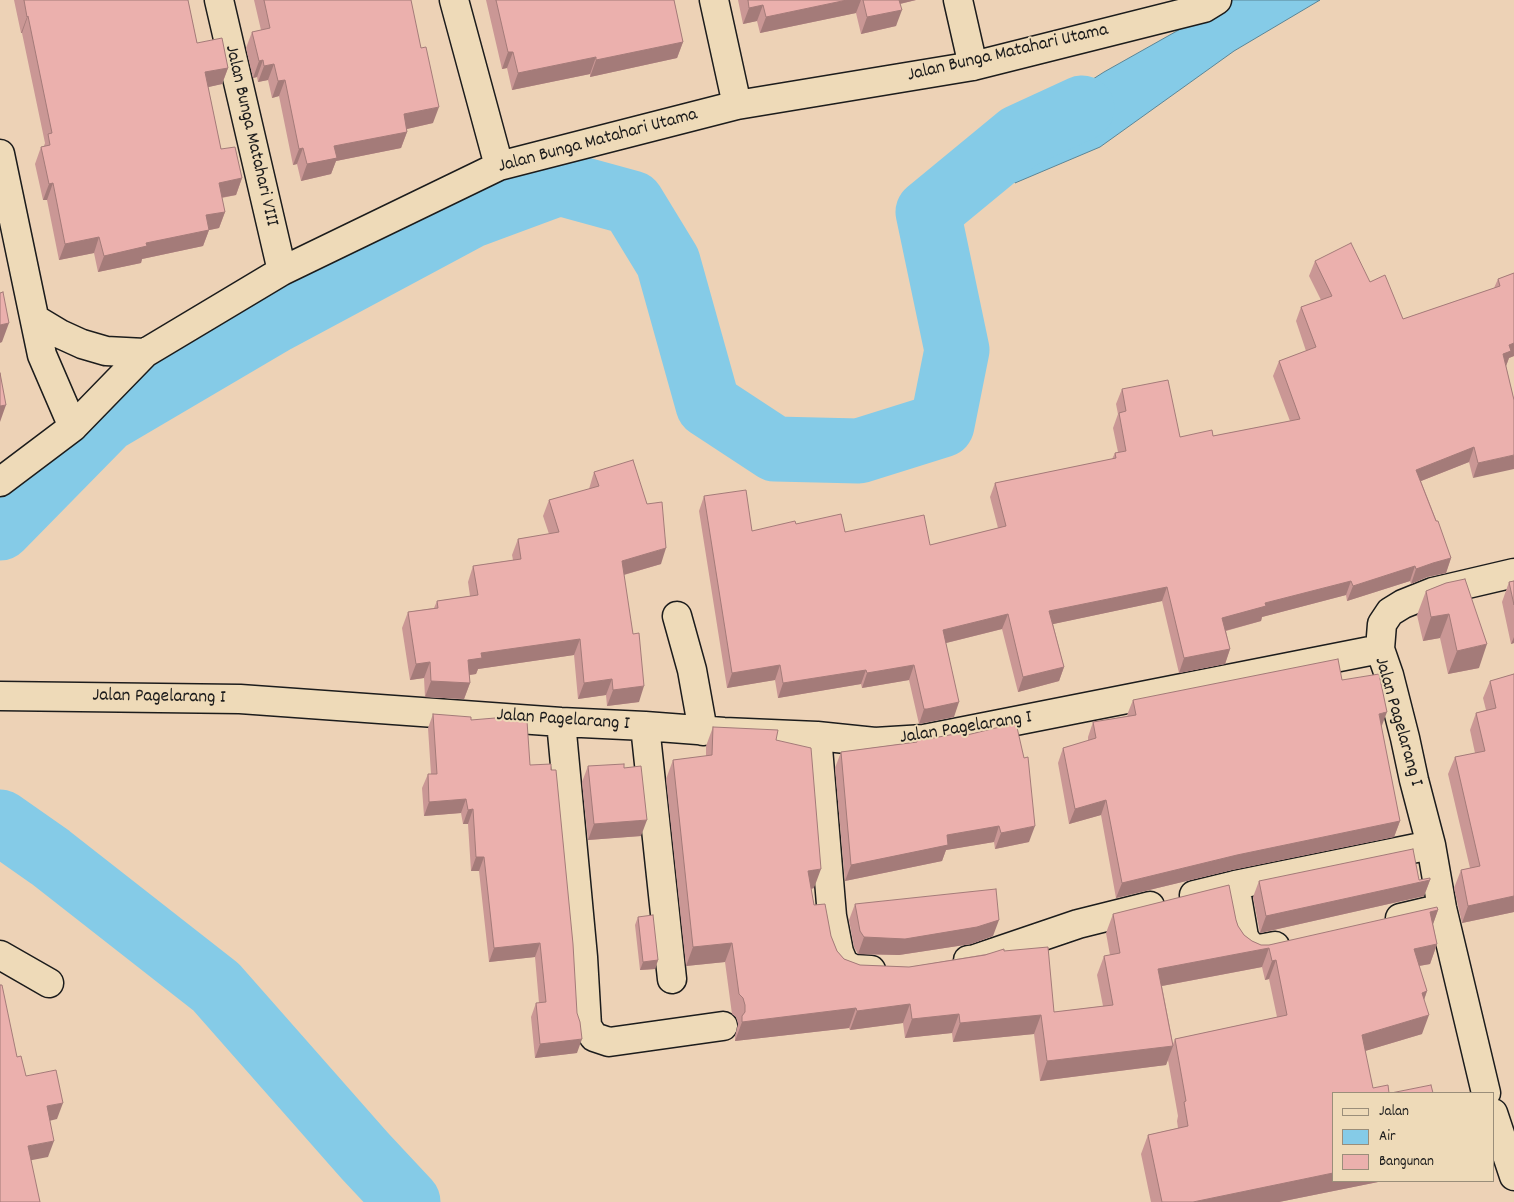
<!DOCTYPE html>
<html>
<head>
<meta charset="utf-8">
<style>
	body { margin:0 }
	#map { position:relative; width:1514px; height:1202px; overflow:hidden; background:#edd2b6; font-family:Dekko,sans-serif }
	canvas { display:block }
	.legend { position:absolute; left:1332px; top:1092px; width:162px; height:90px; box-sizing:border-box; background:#eedab8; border:1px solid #9a8e7a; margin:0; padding:6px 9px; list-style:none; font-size:15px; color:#1c1c1c }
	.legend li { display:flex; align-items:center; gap:10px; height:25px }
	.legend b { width:25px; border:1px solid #9a8e7a }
</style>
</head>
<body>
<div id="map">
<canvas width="1514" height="1202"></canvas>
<ul class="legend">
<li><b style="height:6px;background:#eedab8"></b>Jalan</li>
<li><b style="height:14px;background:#85cbe7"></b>Air</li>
<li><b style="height:14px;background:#ebb0ad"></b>Bangunan</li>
</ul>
</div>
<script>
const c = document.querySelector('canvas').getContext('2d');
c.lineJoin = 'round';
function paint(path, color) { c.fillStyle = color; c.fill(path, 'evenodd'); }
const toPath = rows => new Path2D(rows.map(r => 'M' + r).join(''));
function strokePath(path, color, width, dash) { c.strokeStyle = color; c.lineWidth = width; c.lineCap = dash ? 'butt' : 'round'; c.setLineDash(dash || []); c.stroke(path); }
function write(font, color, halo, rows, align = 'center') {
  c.font = font + ' Dekko,sans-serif'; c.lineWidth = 4; c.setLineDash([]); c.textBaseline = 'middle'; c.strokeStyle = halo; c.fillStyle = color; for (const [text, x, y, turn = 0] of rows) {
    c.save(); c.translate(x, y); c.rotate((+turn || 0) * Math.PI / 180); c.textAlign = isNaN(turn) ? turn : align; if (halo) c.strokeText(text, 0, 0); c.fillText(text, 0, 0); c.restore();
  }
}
const water = toPath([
	[1232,0,1320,0,1234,51,1100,147,1015,183,998,135,1021,125,1104,72,1232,0]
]);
paint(water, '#85cbe7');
strokePath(water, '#5b8596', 1);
strokePath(toPath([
	[0,528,106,420,276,320,470,216,559,183,632,203,668,262,708,405,775,449,859,451,942,425,957,350,928,212,1019,137,1082,108],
	[0,822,50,857,216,987,365,1156,408,1202]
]), '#85cbe7', 65);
const minor = toPath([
	[219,0,282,271],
	[454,0,499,166],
	[714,0,737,105],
	[958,0,973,66],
	[0,154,42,355,73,427],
	[35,319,60,334,82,344,106,351,145,353],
	[0,482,73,427,145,353,282,271,499,166,737,105,973,66,1204,8,1217,0],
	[677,616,692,670,703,731],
	[0,696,240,699,561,722,645,726,724,732,817,736,875,742,924,739,1380,649],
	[561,722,583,957,587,1026,594,1037,609,1042,723,1026],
	[645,726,672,979],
	[817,736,832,916,839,952,844,964,854,969,871,970],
	[1235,885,1431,845],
	[1194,895,1235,885,1244,937,1250,946,1259,949,1275,946],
	[1400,918,1442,908],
	[0,955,49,983],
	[968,960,975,959,1078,924,1150,906],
	[1486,1093,1442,908,1431,845,1414,780,1405,738,1389,675,1380,649,1382,624,1390,612,1403,604,1433,592,1514,573],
	[1493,1113,1514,1176]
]);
strokePath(minor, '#1c1c1c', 31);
strokePath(minor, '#eedab8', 28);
paint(toPath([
	[14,0,188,0,197,43,228,68,222,84,208,87,221,149,242,178,236,195,222,198,225,212,219,228,209,230,203,246,142,259,141,263,98,272,94,253,59,260,47,200,43,200,35,164,41,147,44,146,45,143,22,33,21,33],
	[254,0,411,0,433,123,407,129,407,132,401,148,336,161,331,174,301,181,297,164,293,165,279,96,272,98,268,80,258,82,257,77,253,78,246,48,252,32,261,30],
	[486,0,674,0,683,42,677,58,590,77,590,74,512,90,507,68,502,69],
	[738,0,916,0,900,4,896,26,861,34,856,13,760,33,757,21,743,24],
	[1315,261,1370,282,1403,319,1494,288,1498,279,1514,273,1514,356,1509,358,1506,366,1514,400,1473,478,1469,462,1421,481,1451,558,1446,573,1427,577,1411,584,1410,581,1347,601,1346,595,1262,617,1261,621,1226,631,1230,649,1225,664,1179,673,1162,601,1053,624,1064,667,1059,681,1018,692,1002,629,946,643,954,717,922,723,919,724,909,680,862,688,861,684,778,698,775,680,727,688,699,511,704,496,752,531,796,524,930,545,998,528,990,497,995,483,1112,459,1115,453,1118,452,1113,428,1118,414,1116,404,1122,389,1180,437,1213,436,1290,421,1273,376,1279,361,1306,351,1296,321,1301,307,1321,300,1309,276],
	[594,472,661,564,624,575,639,702,607,706,606,695,578,699,574,655,478,669,476,674,469,675,470,683,464,699,425,697,424,678,410,680,402,628,408,612,434,608,437,601,470,596,468,582,473,566,513,560,512,555,518,539,549,534,543,516,549,500,589,489],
	[1514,581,1514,643,1511,644,1502,602,1509,582],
	[1446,583,1479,668,1448,674,1440,638,1423,641,1417,615,1426,591],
	[1514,674,1514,912,1462,923,1454,888,1461,870,1470,868,1448,774,1455,757,1475,753,1470,730,1476,713,1486,710,1483,698,1490,681],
	[1342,680,1381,727,1400,821,1394,837,1232,870,1116,898,1101,815,1069,824,1058,763,1063,748,1088,741,1088,737,1093,722,1128,716,1127,715,1133,700],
	[433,714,471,720,530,765,577,1053,535,1058,531,1017,536,1003,539,1003,535,957,489,962,479,871,471,871,468,824,463,824,461,813,424,816,422,788,428,774,431,774,428,728],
	[713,727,776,740,814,888,811,889,814,905,831,936,837,951,844,959,860,965,909,967,1004,951,1054,1012,1103,1006,1097,975,1104,956,1110,955,1106,933,1113,914,1236,920,1238,926,1244,935,1252,941,1261,945,1269,945,1438,910,1433,924,1437,944,1430,964,1419,966,1427,991,1424,1000,1422,1034,1365,1051,1383,1181,1279,1202,1151,1202,1141,1154,1148,1135,1178,1128,1177,1121,1178,1116,1168,1060,1166,1065,1040,1081,1034,1034,953,1042,952,1033,905,1038,903,1023,850,1030,849,1028,735,1041,735,1036,738,1024,736,1017,732,1014,725,962,686,966,666,779,673,760,706,756,706,746],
	[1262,967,1265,980,1269,979,1277,1017,1175,1039,1173,1044,1162,986],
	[967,735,1029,842,995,849,994,842,946,850,942,861,845,881,835,768,841,752,915,742,916,740],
	[588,766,624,768,641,836,588,840,582,782],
	[1430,880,1424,896,1260,933,1253,897,1259,881],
	[855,904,993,936,971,944,899,955,858,954,854,947,849,920],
	[638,917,658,960,655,969,640,970,635,925]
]), '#ca9795');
paint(toPath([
	[847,0,861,0,856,13,760,33,766,17],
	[893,0,916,0,891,6],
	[763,5,757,21,743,24,749,8],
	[902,10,896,26,861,34,867,17],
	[28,16,22,33,21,33,27,17],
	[683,42,677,58,590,77,596,60],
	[508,52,513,52,507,68,502,69],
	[596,57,590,74,512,90,518,73],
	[263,60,257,77,253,78,259,61],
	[274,64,268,80,258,82,264,66],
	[228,68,222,84,200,89,205,72],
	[285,80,279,96,272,98,278,81],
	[439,107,433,123,398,131,404,114],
	[407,132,401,148,336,161,331,174,301,181,307,164,334,146],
	[303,148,297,164,293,165,299,149],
	[242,178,236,195,213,199,219,183],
	[53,183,47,200,43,200,49,184],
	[225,212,219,228,200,232,206,215],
	[209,230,203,246,142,259,141,263,98,272,104,256,146,243],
	[99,237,94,253,59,260,65,244],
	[9,323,2,342,0,343,0,325],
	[1514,343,1514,356,1509,358,1506,366,1503,354,1509,345],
	[6,405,0,422,0,406],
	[1474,447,1469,462,1411,485,1416,470],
	[1514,455,1514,469,1473,478,1478,463],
	[666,548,661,564,616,577,622,561],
	[1451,558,1446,573,1427,577,1411,584,1416,569,1433,563],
	[1415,566,1410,581,1347,601,1353,586],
	[1351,581,1346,595,1262,617,1261,621,1217,633,1222,618,1265,603],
	[1167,587,1162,601,1044,626,1049,611],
	[1008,614,1002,629,938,645,943,630],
	[1449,614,1440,638,1423,641,1431,617],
	[1514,637,1514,643,1511,644],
	[580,639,574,655,478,669,476,674,462,676,468,660,481,653],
	[1487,644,1479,668,1448,674,1457,651],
	[1230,649,1225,664,1179,673,1184,658],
	[430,662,424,678,410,680,416,664],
	[780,665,775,680,727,688,732,673],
	[914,665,909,680,862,688,867,673],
	[1064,667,1059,681,1018,692,1023,677],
	[866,670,861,684,778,698,783,683],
	[612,679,606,695,578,699,584,683],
	[431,681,470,683,464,699,425,697],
	[644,686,639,702,607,706,613,690],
	[959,702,954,717,919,724,924,709],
	[1387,712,1381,728,1379,714],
	[466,799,461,813,424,816,429,802],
	[1106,800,1101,815,1069,824,1075,809],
	[473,809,468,824,463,824,468,810],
	[647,820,641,836,588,840,594,824],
	[1400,821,1394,837,1232,870,1116,898,1122,883,1237,855],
	[999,826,994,842,946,850,942,861,845,881,851,865,947,835],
	[1035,826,1029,842,995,849,1001,833],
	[476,857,484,857,479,871,471,871],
	[821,869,814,888,801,891,808,871],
	[1430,880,1424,896,1260,933,1266,916],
	[1514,896,1514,912,1462,923,1468,906],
	[1438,910,1431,930,1430,912],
	[999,920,993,936,971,944,899,955,858,954,864,937],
	[540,943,535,957,489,962,494,948],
	[732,943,725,962,686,966,693,947],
	[1437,944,1430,964,1407,968,1414,949],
	[1269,948,1262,967,1151,988,1158,969],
	[658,960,655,969,640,970,643,962],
	[1276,960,1269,979,1265,980,1272,961],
	[1427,991,1420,1011,1422,993],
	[910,1004,903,1023,850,1030,857,1011],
	[856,1008,849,1028,735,1041,742,1022],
	[959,1014,952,1033,905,1038,912,1019],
	[1041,1015,1034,1034,953,1042,960,1023],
	[1429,1015,1422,1034,1355,1054,1362,1035],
	[582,1039,577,1053,535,1058,540,1044],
	[1173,1046,1166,1065,1040,1081,1047,1061],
	[63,1103,57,1119,41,1123,47,1106],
	[54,1141,48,1157,22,1162,28,1146],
	[1333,1173,1333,1181,1383,1181,1279,1202,1193,1202]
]), '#a47b79');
const building = toPath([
	[24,0,188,0,197,43,222,38,228,68,205,72,221,149,235,147,242,178,219,183,225,212,206,215,209,230,146,243,147,246,104,256,99,237,65,244,53,183,49,184,41,147,50,145,48,134,52,133,28,16,27,17,24,0],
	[264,0,411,0,421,48,426,47,439,107,404,114,407,132,334,146,337,158,307,164,303,148,299,149,285,80,278,81,274,64,264,66,263,60,259,61,252,32,270,28,264,0],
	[496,0,674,0,683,42,596,60,596,57,518,73,513,52,508,52,496,0],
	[748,0,847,0,766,17,763,5,749,8,748,0],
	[863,0,899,0,902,10,867,17,863,0],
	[1351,243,1370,282,1385,275,1403,319,1500,286,1498,279,1514,273,1514,343,1509,345,1511,351,1503,354,1514,400,1514,455,1478,463,1474,447,1416,470,1436,521,1438,521,1451,558,1433,563,1416,569,1415,566,1353,586,1351,581,1265,603,1266,606,1222,618,1230,649,1184,658,1167,587,1049,611,1064,667,1023,677,1008,614,943,630,959,702,927,709,924,709,914,665,867,673,866,670,783,683,780,665,732,673,704,496,746,490,752,531,795,521,796,524,841,514,845,532,924,515,930,545,1006,526,995,483,1116,458,1115,453,1126,451,1119,413,1126,411,1122,389,1168,380,1180,437,1212,430,1213,436,1300,419,1279,361,1316,347,1301,307,1332,296,1315,261,1351,243],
	[3,292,9,323,0,325,0,293,3,292],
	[0,373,6,405,0,406,0,373],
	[633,460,647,504,662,502,666,548,622,561,633,634,639,633,644,686,613,690,612,679,584,683,580,639,481,653,482,658,468,660,470,683,431,681,430,662,416,664,408,612,438,608,437,601,478,595,473,566,521,559,518,539,559,532,549,500,599,486,594,472,633,460],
	[1465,579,1487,644,1457,651,1449,614,1431,617,1426,591,1446,583,1465,579],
	[1514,581,1514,605,1509,582,1514,581],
	[1338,659,1342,680,1379,674,1387,712,1379,714,1400,821,1237,855,1122,883,1106,800,1075,809,1063,748,1096,738,1093,722,1136,715,1133,700,1338,659],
	[1514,674,1514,896,1468,906,1461,870,1480,866,1455,757,1485,751,1476,713,1496,708,1490,681,1514,674],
	[433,714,471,717,471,720,495,718,527,721,530,765,551,764,551,770,556,770,573,944,577,1013,580,1022,582,1039,540,1044,536,1003,546,1002,540,943,494,948,484,857,476,857,473,809,468,810,466,799,429,802,428,774,437,774,433,714],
	[1016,723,1024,758,1028,757,1035,826,1001,833,999,826,947,835,948,845,851,865,841,752,917,742,916,740,933,738,966,732,967,735,1016,723],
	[713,727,778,730,776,740,811,748,821,869,808,871,814,905,825,904,831,936,837,951,844,959,860,965,909,967,985,955,1004,949,1004,951,1048,947,1054,1012,1113,1005,1104,956,1120,953,1113,914,1229,885,1236,920,1238,926,1244,935,1252,941,1261,945,1269,945,1437,907,1438,910,1430,912,1437,944,1414,949,1427,991,1422,993,1429,1015,1362,1035,1373,1088,1388,1085,1389,1093,1333,1093,1333,1173,1193,1202,1162,1202,1148,1135,1188,1126,1184,1102,1186,1101,1175,1039,1287,1015,1276,960,1272,961,1269,948,1158,969,1173,1046,1047,1061,1041,1015,960,1023,959,1014,912,1019,910,1004,857,1011,856,1008,742,1022,742,1016,745,1012,745,1005,743,998,739,994,732,943,693,947,673,760,712,755,713,727],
	[624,764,624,768,641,766,647,820,594,824,588,766,624,764],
	[1413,849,1419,880,1430,878,1430,880,1266,916,1259,881,1413,849],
	[996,889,999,920,977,927,905,939,864,937,860,931,855,904,996,889],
	[653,915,658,960,643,962,638,917,653,915],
	[0,985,2,985,17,1057,21,1056,26,1076,56,1070,63,1103,47,1106,54,1141,28,1146,40,1202,0,1202,0,985],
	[1431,1085,1433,1093,1391,1093,1431,1085]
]);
paint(building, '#ebb0ad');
strokePath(building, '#a47b79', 1);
write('19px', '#1c1c1c', '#eedab8', [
	["Jalan Bunga Matahari Utama",1008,54,-13],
	["Jalan Bunga Matahari VIII",250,136,77],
	["Jalan Bunga Matahari Utama",598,142,-15],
	["Jalan Pagelarang I",159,698,1],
	["Jalan Pagelarang I",563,721,4],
	["Jalan Pagelarang I",1397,722,74],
	["Jalan Pagelarang I",966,729,-9]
]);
</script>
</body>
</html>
